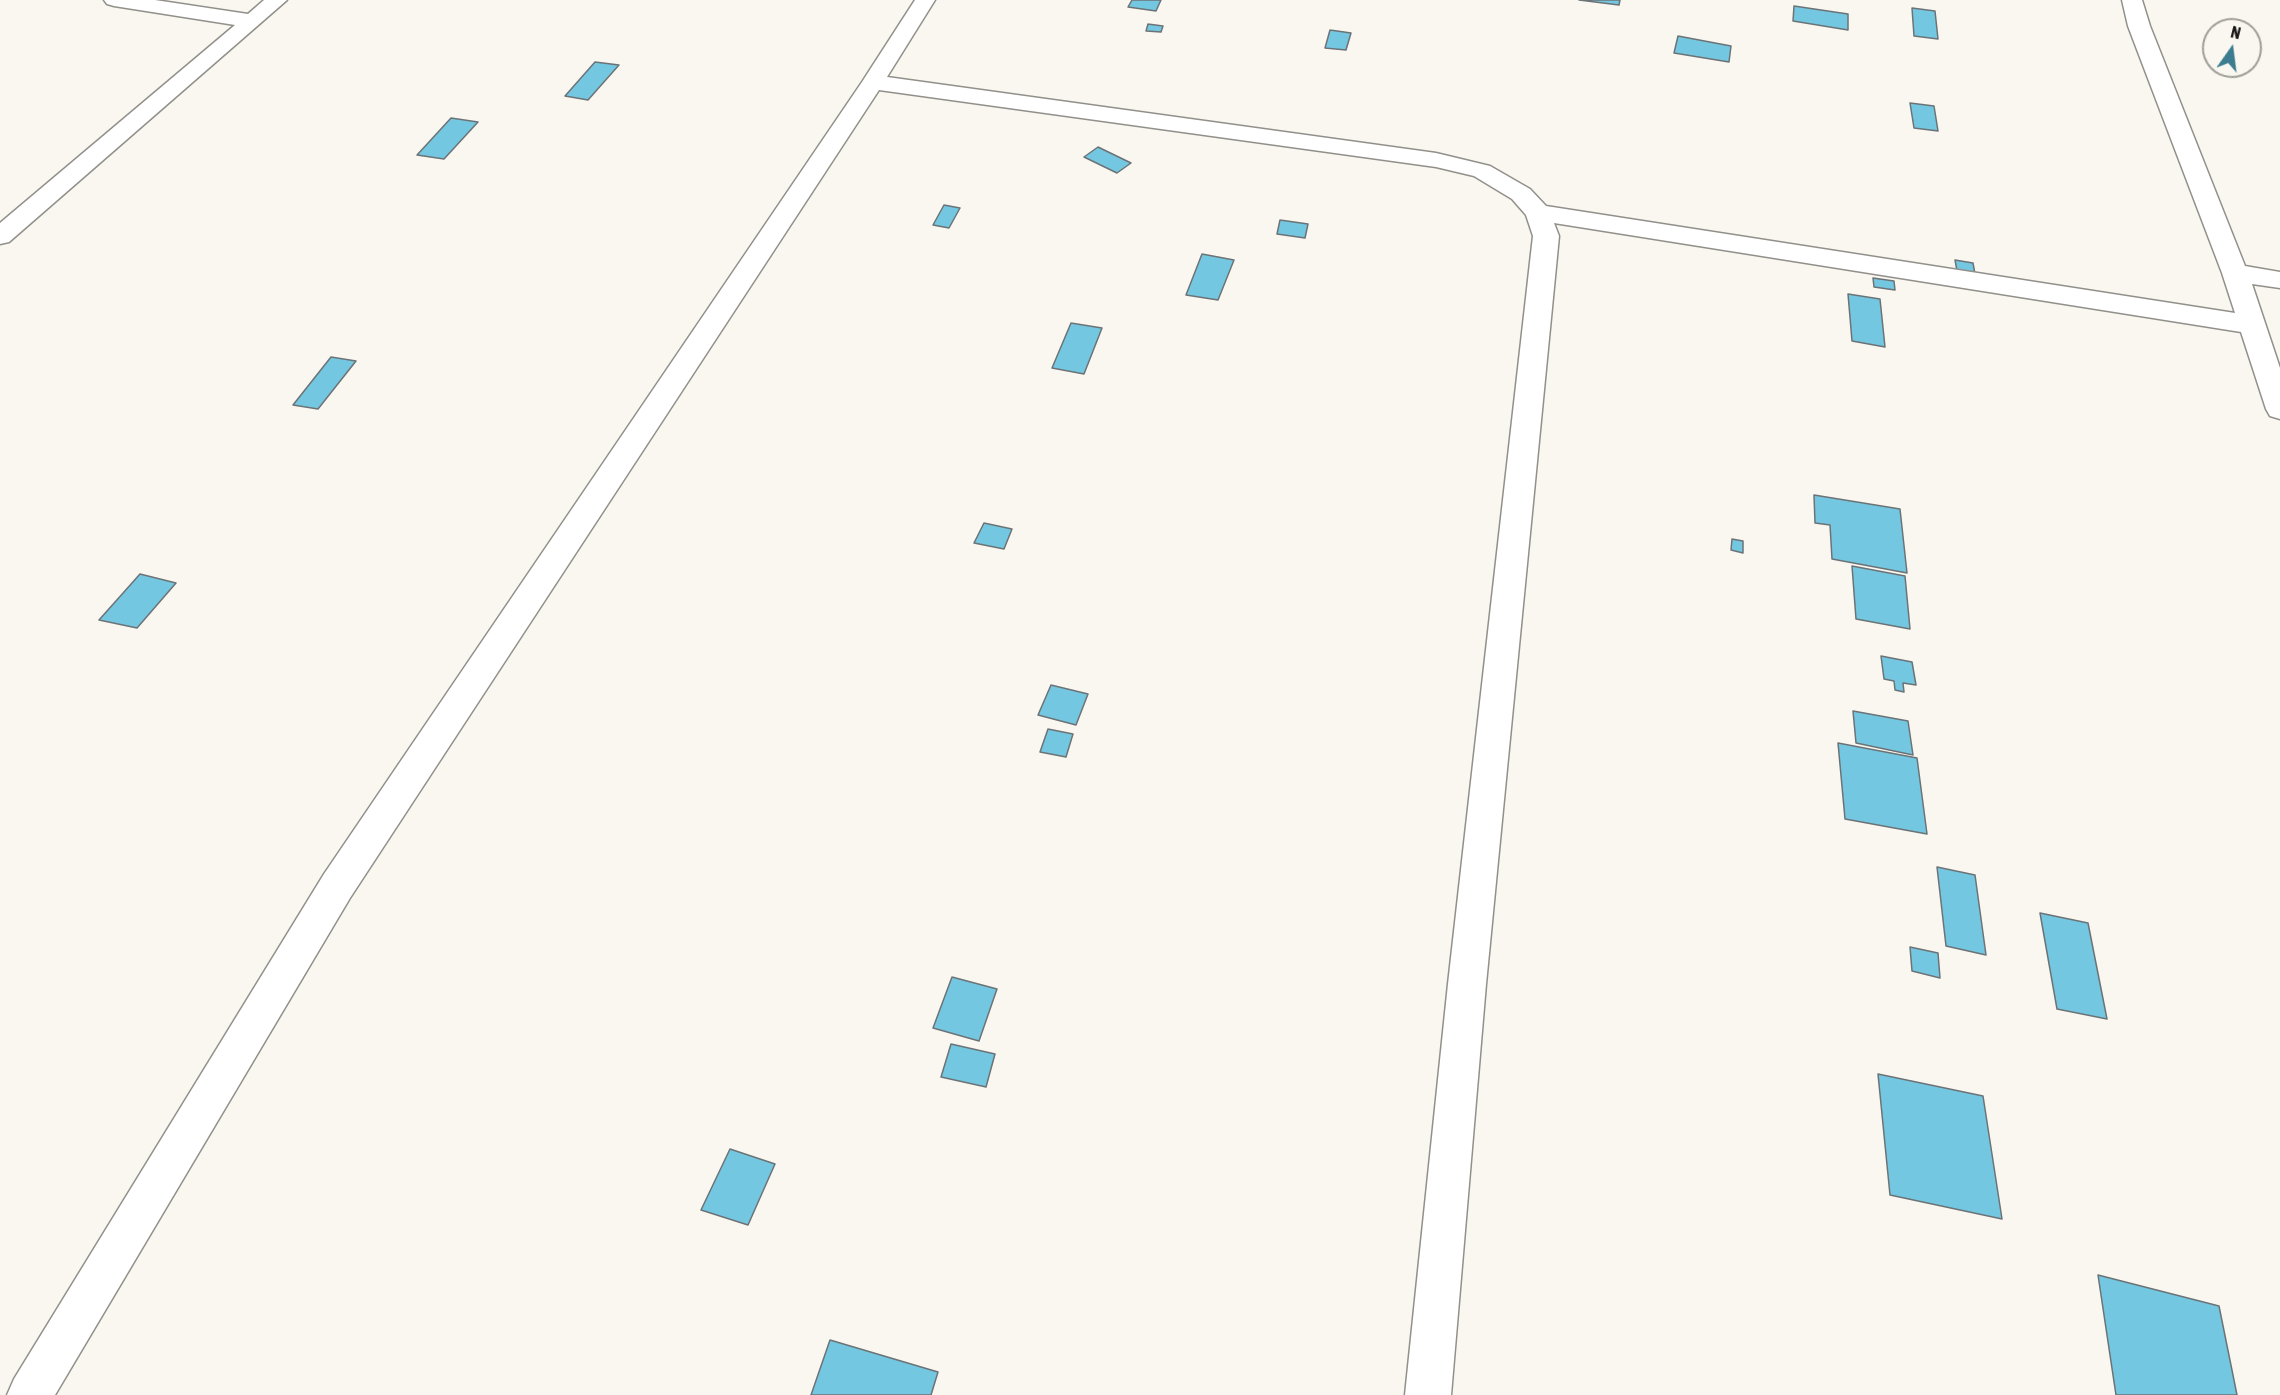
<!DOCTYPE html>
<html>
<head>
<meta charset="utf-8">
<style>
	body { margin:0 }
	#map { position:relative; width:2280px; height:1395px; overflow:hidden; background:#f9f7f0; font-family:"Asap Condensed",sans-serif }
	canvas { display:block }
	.north { position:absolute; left:2202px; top:18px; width:60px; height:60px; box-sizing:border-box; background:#f9f7f0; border:2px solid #9f9e99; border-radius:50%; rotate:14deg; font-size:16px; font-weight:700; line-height:24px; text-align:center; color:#191816 }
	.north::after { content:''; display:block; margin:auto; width:21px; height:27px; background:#3c7c90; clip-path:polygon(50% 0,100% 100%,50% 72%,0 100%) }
</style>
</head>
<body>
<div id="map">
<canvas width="2280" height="1395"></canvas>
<div class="north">N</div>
</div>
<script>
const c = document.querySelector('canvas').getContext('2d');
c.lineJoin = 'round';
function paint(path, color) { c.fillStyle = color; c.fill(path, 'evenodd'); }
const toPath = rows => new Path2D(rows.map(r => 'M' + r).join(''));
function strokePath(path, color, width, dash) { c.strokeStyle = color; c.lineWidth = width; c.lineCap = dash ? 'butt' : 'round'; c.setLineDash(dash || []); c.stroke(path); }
const building = toPath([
	[1132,0,1161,0,1156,11,1128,7,1132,0],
	[1579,0,1620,0,1619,5,1579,0],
	[1794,6,1848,14,1848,30,1793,21,1794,6],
	[1912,8,1935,11,1938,39,1914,36,1912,8],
	[1148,24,1163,26,1161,32,1146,31,1148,24],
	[1330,30,1351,33,1346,50,1325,48,1330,30],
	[1678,36,1731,46,1729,62,1674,53,1678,36],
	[595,62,619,65,588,100,565,96,595,62],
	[1910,103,1934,106,1938,131,1914,128,1910,103],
	[451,118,478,122,444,159,417,155,451,118],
	[1098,147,1131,163,1117,173,1084,157,1098,147],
	[944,205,960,208,949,228,933,225,944,205],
	[1280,220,1308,224,1305,238,1277,234,1280,220],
	[1202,254,1234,260,1218,300,1186,295,1202,254],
	[1955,260,1973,263,1975,274,1957,271,1955,260],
	[1873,278,1894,281,1895,290,1874,287,1873,278],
	[1848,294,1880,299,1885,347,1852,341,1848,294],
	[1071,323,1102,328,1084,374,1052,368,1071,323],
	[331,357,356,361,318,409,293,405,331,357],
	[1814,495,1900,509,1907,573,1832,559,1830,525,1815,523,1814,495],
	[984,523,1012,529,1004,549,974,543,984,523],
	[1732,539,1743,541,1743,553,1731,550,1732,539],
	[1852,566,1905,576,1910,629,1856,619,1852,566],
	[140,574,176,583,137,628,99,620,140,574],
	[1881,656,1912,662,1916,685,1903,683,1904,692,1895,690,1894,681,1884,679,1881,656],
	[1051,685,1088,694,1076,725,1038,715,1051,685],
	[1853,711,1908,721,1913,755,1856,743,1853,711],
	[1048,729,1073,734,1066,757,1040,752,1048,729],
	[1838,743,1917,758,1927,834,1845,819,1838,743],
	[1937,867,1975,875,1986,955,1946,946,1937,867],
	[2040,913,2088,923,2107,1019,2057,1009,2040,913],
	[1910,947,1938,953,1940,978,1912,971,1910,947],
	[952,977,997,989,979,1041,933,1028,952,977],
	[951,1044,995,1054,986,1087,941,1077,951,1044],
	[1878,1074,1983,1096,2002,1219,1890,1195,1878,1074],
	[730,1149,775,1164,748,1225,701,1210,730,1149],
	[2098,1275,2219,1306,2237,1395,2116,1395,2098,1275],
	[830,1340,938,1372,931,1395,811,1395,830,1340]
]);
paint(building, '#74c7e1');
strokePath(building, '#6c7376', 1.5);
const minor = toPath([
	[104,0,155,0,248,14,264,0,287,0,9,242,0,244,0,223,235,25,114,6,107,4,104,0],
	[915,0,935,0,887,77,1436,153,1490,166,1530,189,1546,206,2235,313,2222,273,2128,26,2122,0,2142,0,2150,26,2245,266,2280,272,2280,288,2252,284,2280,368,2280,419,2270,416,2266,409,2241,332,1554,223,1559,236,1486,984,1451,1395,1405,1395,1448,984,1533,236,1526,215,1512,199,1474,176,1436,167,879,90,350,898,55,1395,7,1395,14,1379,324,874,862,82,915,0]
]);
strokePath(minor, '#92908a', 3);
paint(minor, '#fff');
</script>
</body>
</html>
